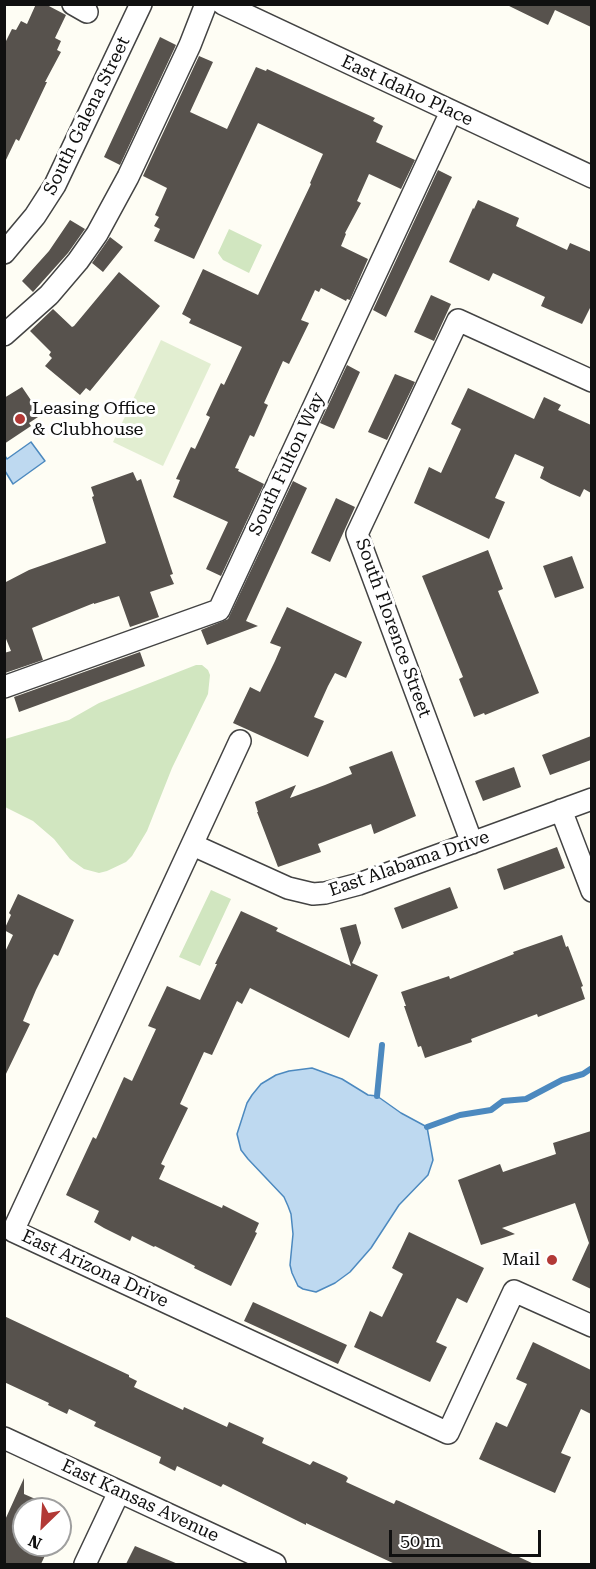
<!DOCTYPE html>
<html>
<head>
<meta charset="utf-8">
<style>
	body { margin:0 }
	#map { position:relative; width:596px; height:1569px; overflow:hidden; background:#fefdf4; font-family:"Roboto Serif",serif }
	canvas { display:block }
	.frame { position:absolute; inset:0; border:6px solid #101010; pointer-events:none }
	.north { position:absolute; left:12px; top:1497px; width:60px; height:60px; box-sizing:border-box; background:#fff; border:2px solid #9f9f9f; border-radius:50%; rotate:205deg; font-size:16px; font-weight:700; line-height:24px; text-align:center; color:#101010 }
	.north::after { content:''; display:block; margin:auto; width:21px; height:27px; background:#b23936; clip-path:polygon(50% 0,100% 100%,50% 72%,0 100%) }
	.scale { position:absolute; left:389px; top:1530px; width:152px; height:27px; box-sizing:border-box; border:3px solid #101010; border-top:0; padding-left:8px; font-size:18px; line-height:21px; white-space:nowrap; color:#101010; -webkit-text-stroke:4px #fff; paint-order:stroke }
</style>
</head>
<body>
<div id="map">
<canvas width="596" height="1569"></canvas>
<div class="frame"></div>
<div class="north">N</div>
<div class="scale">50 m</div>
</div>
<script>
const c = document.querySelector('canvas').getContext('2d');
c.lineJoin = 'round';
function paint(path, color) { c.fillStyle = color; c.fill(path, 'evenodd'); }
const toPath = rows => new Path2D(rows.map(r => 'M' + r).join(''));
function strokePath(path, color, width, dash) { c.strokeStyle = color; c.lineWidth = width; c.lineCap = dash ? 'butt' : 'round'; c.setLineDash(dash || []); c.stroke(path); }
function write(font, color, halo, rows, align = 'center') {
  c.font = font + ' "Roboto Serif",serif'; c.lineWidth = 6; c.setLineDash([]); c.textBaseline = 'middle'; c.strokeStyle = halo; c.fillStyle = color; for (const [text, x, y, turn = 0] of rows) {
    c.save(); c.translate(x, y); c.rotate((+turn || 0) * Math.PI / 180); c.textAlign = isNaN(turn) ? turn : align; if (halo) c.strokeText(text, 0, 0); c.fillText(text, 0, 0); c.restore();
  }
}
paint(toPath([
	[229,229,262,245,249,273,223,260,218,253],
	[196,665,202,665,208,670,210,675,208,694,172,768,147,831,132,856,126,862,107,871,99,873,84,869,70,859,54,839,33,821,5,807,5,739,69,720,99,703],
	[211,890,231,899,200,966,179,957]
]), '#d1e6c0');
paint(toPath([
	[161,340,211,364,163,466,113,442]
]), '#e2eed1');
const water = toPath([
	[31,442,45,461,13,484,5,471,5,456,7,459,31,442],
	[312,1068,342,1079,368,1095,377,1096,401,1113,427,1127,433,1160,428,1175,399,1205,371,1248,350,1272,335,1283,316,1292,303,1289,298,1286,292,1273,290,1265,293,1234,291,1214,288,1206,284,1197,248,1159,241,1150,237,1134,247,1103,252,1095,261,1084,276,1075,289,1071,312,1068]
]);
paint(water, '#bed9f0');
strokePath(water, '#4c89bf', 1.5);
strokePath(toPath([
	[377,1096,382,1045],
	[427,1127,460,1115,491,1110,503,1101,526,1099,562,1080,583,1074,592,1068]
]), '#4c89bf', 6);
paint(toPath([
	[36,4,45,4,66,15,55,38,61,41,57,50,61,52,45,82,47,82,19,141,16,139,4,164,4,45,12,29,16,30,21,21,27,24],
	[505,4,591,4,591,27,555,10,548,25],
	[160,37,176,45,120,165,104,157],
	[199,56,213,62,190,112,227,129,256,67,266,71,267,69,375,118,373,121,383,126,376,142,415,160,401,189,369,174,357,201,361,203,345,233,346,234,341,246,368,259,350,300,347,299,346,301,321,288,319,292,315,290,301,320,309,323,289,364,283,361,264,403,268,405,254,437,250,435,235,468,239,469,238,471,264,484,221,576,206,569,228,522,173,497,180,480,176,479,191,447,195,449,210,417,206,415,221,383,224,385,242,347,189,323,191,319,182,314,203,269,258,295,311,184,310,183,323,154,258,123,194,259,154,241,160,229,154,226,159,217,155,215,167,188,143,176],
	[438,170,452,177,386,317,373,310],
	[478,200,519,218,516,226,567,250,570,243,591,252,591,306,582,324,541,306,545,297,493,273,489,281,449,262,473,208,474,209],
	[70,220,85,229,68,253,33,292,22,281,49,251],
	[110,237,123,247,103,272,92,263],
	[119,272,160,306,90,391,86,388,80,395,45,366,52,358,49,355,51,352,30,331,53,309,72,327,74,326],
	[431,295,451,304,434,341,414,332],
	[347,365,360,372,334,429,320,423],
	[395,374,415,382,387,440,368,432],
	[22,387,41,415,29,423,31,426,4,444,4,398],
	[468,388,534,419,544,397,561,405,558,410,591,425,591,493,584,489,580,497,551,484,540,478,544,467,515,454,495,498,505,502,489,539,414,503,429,467,441,473,461,429,451,424],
	[133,472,137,481,141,479,173,574,170,575,174,584,150,592,159,617,130,627,119,596,94,604,94,603,32,628,43,660,5,673,4,653,11,651,4,634,4,583,29,570,106,543,92,497,94,496,91,487],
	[293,481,307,488,246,621,258,626,207,645,201,630,228,619],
	[336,498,355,507,330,562,311,553],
	[488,550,503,589,498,591,539,693,485,715,484,713,474,717,459,679,463,677,422,576],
	[572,556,584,588,555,598,543,566],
	[287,607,362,642,346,678,335,673,328,686,314,717,324,721,308,757,233,723,250,687,260,692,275,661,281,647,270,643],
	[140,652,145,666,19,712,14,697],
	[591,736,591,760,550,775,542,755],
	[392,751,416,816,374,834,371,824,318,844,321,852,278,867,257,812,258,812,255,802,296,785,290,798,325,785,352,774,349,767],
	[514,767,521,787,483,801,475,781],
	[557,847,565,868,504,890,497,869],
	[450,887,458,908,402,929,394,908],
	[18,894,74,920,58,956,54,954,36,990,23,1021,30,1024,4,1078,4,954,13,935,4,930,11,915,9,913],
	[241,911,278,928,276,931,351,966,340,928,356,924,361,943,352,963,378,975,349,1038,250,988,242,1004,237,1001,212,1055,204,1052,180,1104,188,1108,161,1164,165,1166,159,1179,222,1208,223,1205,259,1223,255,1232,257,1233,231,1286,194,1268,195,1266,155,1246,154,1247,132,1236,130,1241,104,1228,94,1222,99,1211,66,1195,93,1137,96,1139,124,1077,132,1081,156,1029,148,1026,167,986,200,1000,217,964,215,964],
	[562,935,566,947,568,946,583,986,581,987,585,999,538,1017,537,1014,471,1039,472,1042,425,1058,421,1046,418,1047,404,1006,406,1006,401,992,449,976,450,979,514,954,513,952],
	[591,1131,591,1289,572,1280,589,1243,575,1203,502,1228,515,1234,481,1245,458,1180,500,1164,503,1172,556,1154,553,1143],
	[409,1232,484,1268,467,1303,457,1298,436,1342,447,1347,430,1382,354,1347,370,1311,382,1317,403,1274,392,1268],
	[253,1302,347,1345,338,1364,244,1321],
	[4,1316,129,1375,129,1377,137,1381,134,1387,183,1410,184,1407,227,1427,229,1422,264,1438,262,1443,310,1465,313,1461,346,1476,348,1478,346,1482,394,1504,396,1500,399,1501,534,1564,395,1564,306,1523,306,1525,223,1484,221,1487,177,1466,175,1471,159,1463,161,1457,94,1426,96,1422,69,1409,67,1414,48,1405,49,1403,4,1382],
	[533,1342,591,1370,591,1414,581,1409,561,1453,571,1457,555,1493,479,1459,496,1422,507,1427,521,1397,527,1384,516,1379],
	[24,1478,24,1494,58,1509,24,1509,24,1545,50,1545,41,1564,4,1564,5,1520],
	[135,1546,178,1564,126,1564]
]), '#57524d');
const minor = toPath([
	[73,4,87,12],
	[223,4,592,177],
	[4,253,35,216,55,185,141,4],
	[4,335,49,295,78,261,97,234,128,177,190,45,206,4],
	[4,687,219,610,451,112],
	[240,741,13,1231,448,1433,514,1291,592,1326],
	[561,810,592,891],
	[472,843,357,534,458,320,592,381],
	[193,845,288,888,313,894,325,893,359,884,592,799],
	[4,1438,275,1564],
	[85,1564,119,1492]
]);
strokePath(minor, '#434343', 24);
strokePath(minor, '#fff', 21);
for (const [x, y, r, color] of [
	[20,419,6,"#b23936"],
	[552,1260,6,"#b23936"]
]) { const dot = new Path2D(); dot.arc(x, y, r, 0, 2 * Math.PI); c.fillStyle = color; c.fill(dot); strokePath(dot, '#fff', 2); }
write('18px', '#101010', '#fff', [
	["East Idaho Place",407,91,25],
	["South Galena Street",87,116,-64],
	["South Fulton Way",287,464,-65],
	["South Florence Street",393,628,70],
	["East Alabama Drive",409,864,-19],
	["East Arizona Drive",95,1269,25],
	["East Kansas Avenue",140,1501,25]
]);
write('18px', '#101010', '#fff', [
	["Leasing Office",32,409],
	["& Clubhouse",32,430],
	["Mail",540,1260,"right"]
], 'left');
</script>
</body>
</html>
